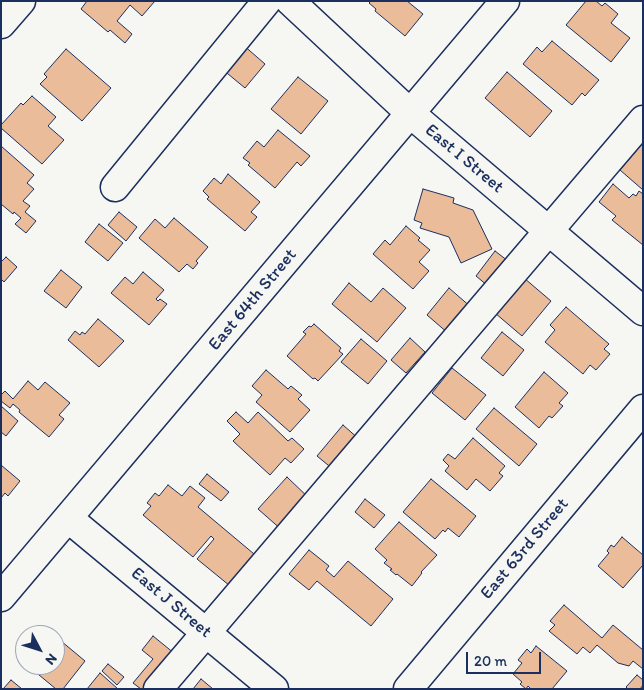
<!DOCTYPE html>
<html>
<head>
<meta charset="utf-8">
<style>
	body { margin:0 }
	#map { position:relative; width:644px; height:690px; overflow:hidden; background:#f6f6f2; font-family:Itim,sans-serif }
	canvas { display:block }
	.frame { position:absolute; inset:0; border:2px solid #1b2f5e; pointer-events:none }
	.north { position:absolute; left:15px; top:625px; width:50px; height:50px; box-sizing:border-box; background:#f6f6f2; border:1px solid #9ea6b7; border-radius:50%; rotate:130deg; font-size:14px; font-weight:700; line-height:20px; text-align:center; color:#1b2f5e }
	.north::after { content:''; display:block; margin:auto; width:18px; height:22px; background:#1b2f5e; clip-path:polygon(50% 0,100% 100%,50% 72%,0 100%) }
	.scale { position:absolute; left:466px; top:652px; width:75px; height:22px; box-sizing:border-box; border:2px solid #1b2f5e; border-top:0; padding-left:6px; font-size:15px; line-height:18px; white-space:nowrap; color:#1b2f5e; -webkit-text-stroke:4px #f6f6f2; paint-order:stroke }
</style>
</head>
<body>
<div id="map">
<canvas width="644" height="690"></canvas>
<div class="frame"></div>
<div class="north">N</div>
<div class="scale">20 m</div>
</div>
<script>
const c = document.querySelector('canvas').getContext('2d');
c.lineJoin = 'round';
function paint(path, color) { c.fillStyle = color; c.fill(path, 'evenodd'); }
const toPath = rows => new Path2D(rows.map(r => 'M' + r).join(''));
function strokePath(path, color, width, dash) { c.strokeStyle = color; c.lineWidth = width; c.lineCap = dash ? 'butt' : 'round'; c.setLineDash(dash || []); c.stroke(path); }
function write(font, color, halo, rows, align = 'center') {
  c.font = font + ' Itim,sans-serif'; c.lineWidth = 5; c.setLineDash([]); c.textBaseline = 'middle'; c.strokeStyle = halo; c.fillStyle = color; for (const [text, x, y, turn = 0] of rows) {
    c.save(); c.translate(x, y); c.rotate((+turn || 0) * Math.PI / 180); c.textAlign = isNaN(turn) ? turn : align; if (halo) c.strokeText(text, 0, 0); c.fillText(text, 0, 0); c.restore();
  }
}
const building = toPath([
	[87,1,155,1,142,16,130,5,117,21,132,34,125,43,110,30,108,32,81,9,87,1],
	[371,1,407,1,423,14,405,36,375,11,376,9,369,3,371,1],
	[586,1,596,1,602,6,605,3,618,14,611,23,630,38,611,62,566,25,586,1],
	[552,41,599,80,585,96,582,93,572,105,523,64,537,47,542,52,552,41],
	[242,44,265,64,245,88,222,69,242,44],
	[66,49,111,88,82,121,40,84,47,77,44,74,66,49],
	[507,72,552,111,530,137,485,98,507,72],
	[298,77,328,101,301,134,271,109,298,77],
	[32,96,56,117,48,126,64,140,42,164,1,128,1,125,21,103,23,105,32,96],
	[278,130,310,156,301,166,297,162,275,188,248,165,250,163,243,158,257,141,264,147,278,130],
	[643,143,643,190,620,170,643,143],
	[1,146,34,175,27,183,34,189,23,201,30,206,25,212,36,221,26,233,15,224,21,218,14,212,13,214,1,204,1,146],
	[228,174,260,202,251,212,257,217,245,231,207,199,209,197,203,191,214,178,221,184,228,174],
	[613,184,629,198,633,194,636,196,639,191,643,194,643,245,612,220,616,216,599,202,613,184],
	[423,189,454,198,453,203,473,210,492,249,461,263,449,237,420,228,422,223,414,220,423,189],
	[119,212,137,227,126,241,108,225,119,212],
	[174,218,208,247,196,261,198,263,193,269,187,264,179,272,139,238,155,219,165,228,174,218],
	[99,224,123,243,108,261,85,242,99,224],
	[406,226,420,238,418,240,430,250,419,262,429,271,413,289,373,254,385,240,390,245,406,226],
	[495,251,508,261,488,286,476,276,495,251],
	[6,257,17,267,4,282,1,279,1,262,6,257],
	[61,270,82,287,66,308,44,291,61,270],
	[143,272,164,290,156,299,158,301,160,299,167,304,149,325,111,293,125,277,133,284,143,272],
	[524,278,551,301,522,336,495,313,524,278],
	[349,283,371,302,383,288,406,308,377,342,332,304,349,283],
	[449,288,472,308,449,334,427,315,449,288],
	[566,307,609,344,604,349,610,354,596,370,590,365,583,374,545,342,555,330,550,325,566,307],
	[98,319,124,341,99,367,68,340,75,331,80,335,82,332,85,334,98,319],
	[314,324,341,348,339,351,343,354,318,381,315,378,313,379,287,356,306,334,303,332,309,326,311,327,314,324],
	[502,332,524,350,503,376,481,358,502,332],
	[410,338,425,352,406,373,391,360,410,338],
	[361,339,387,361,368,384,341,362,361,339],
	[452,368,486,395,465,420,432,393,452,368],
	[266,370,288,389,291,386,302,395,298,399,310,410,290,432,256,402,262,395,252,386,266,370],
	[544,372,568,393,559,403,563,406,552,418,549,416,539,428,515,407,544,372],
	[28,381,38,390,45,382,70,403,59,415,64,419,49,437,19,412,20,410,13,404,10,408,1,401,1,395,5,391,13,399,28,381],
	[1,406,18,421,6,436,1,432,1,406],
	[494,408,537,444,519,466,476,429,494,408],
	[236,412,248,423,258,412,288,441,292,438,304,449,291,463,285,458,270,475,233,441,240,434,227,421,236,412],
	[343,425,360,440,334,470,317,456,343,425],
	[473,438,505,466,499,473,503,476,490,491,476,479,467,490,445,471,449,466,443,460,448,454,455,459,473,438],
	[1,465,20,481,8,496,5,493,1,498,1,465],
	[207,474,229,492,221,501,199,484,207,474],
	[287,477,311,500,283,531,258,509,287,477],
	[431,479,476,516,459,537,448,528,445,532,443,530,435,539,403,512,431,479],
	[168,485,182,496,190,486,205,498,198,507,260,559,235,590,197,559,214,539,211,536,193,557,143,515,151,506,147,503,155,493,159,496,168,485],
	[365,499,385,515,374,528,355,512,365,499],
	[399,522,437,555,421,572,422,573,412,586,397,574,396,575,390,570,392,569,384,563,387,560,375,549,399,522],
	[622,537,643,555,643,565,623,588,598,566,609,553,607,551,611,545,614,547,622,537],
	[309,550,329,566,326,570,334,577,348,561,393,599,371,626,317,581,309,590,289,574,309,550],
	[564,605,602,638,613,625,643,650,643,669,633,661,629,666,618,663,597,645,590,653,583,647,577,654,549,631,555,625,550,621,564,605],
	[55,636,85,661,63,689,56,689,27,665,55,665,55,636],
	[153,636,180,658,154,689,141,689,133,683,153,659,142,650,153,636],
	[536,646,567,671,552,689,531,689,528,686,526,689,520,684,522,682,513,674,522,663,518,660,527,649,531,653,536,646],
	[108,664,124,677,117,685,102,671,108,664],
	[100,673,118,689,87,689,100,673],
	[637,675,643,680,643,685,640,689,628,689,626,687,637,675],
	[201,679,213,689,193,689,201,679],
	[11,680,22,689,3,689,11,680]
]);
paint(building, '#eabc9a');
strokePath(building, '#1b2f5e', 1);
const minor = toPath([
	[290,1,411,114,643,311],
	[1,24,21,1],
	[115,187,267,1],
	[68,518,274,689],
	[1,597,505,1],
	[158,689,643,120],
	[408,689,643,409]
]);
strokePath(minor, '#1b2f5e', 31);
strokePath(minor, '#f6f6f2', 28);
write('18px', '#1b2f5e', '#f6f6f2', [
	["East I Street",464,159,40],
	["East 64th Street",253,300,-50],
	["East 63rd Street",525,549,-50],
	["East J Street",171,603,40]
]);
</script>
</body>
</html>
